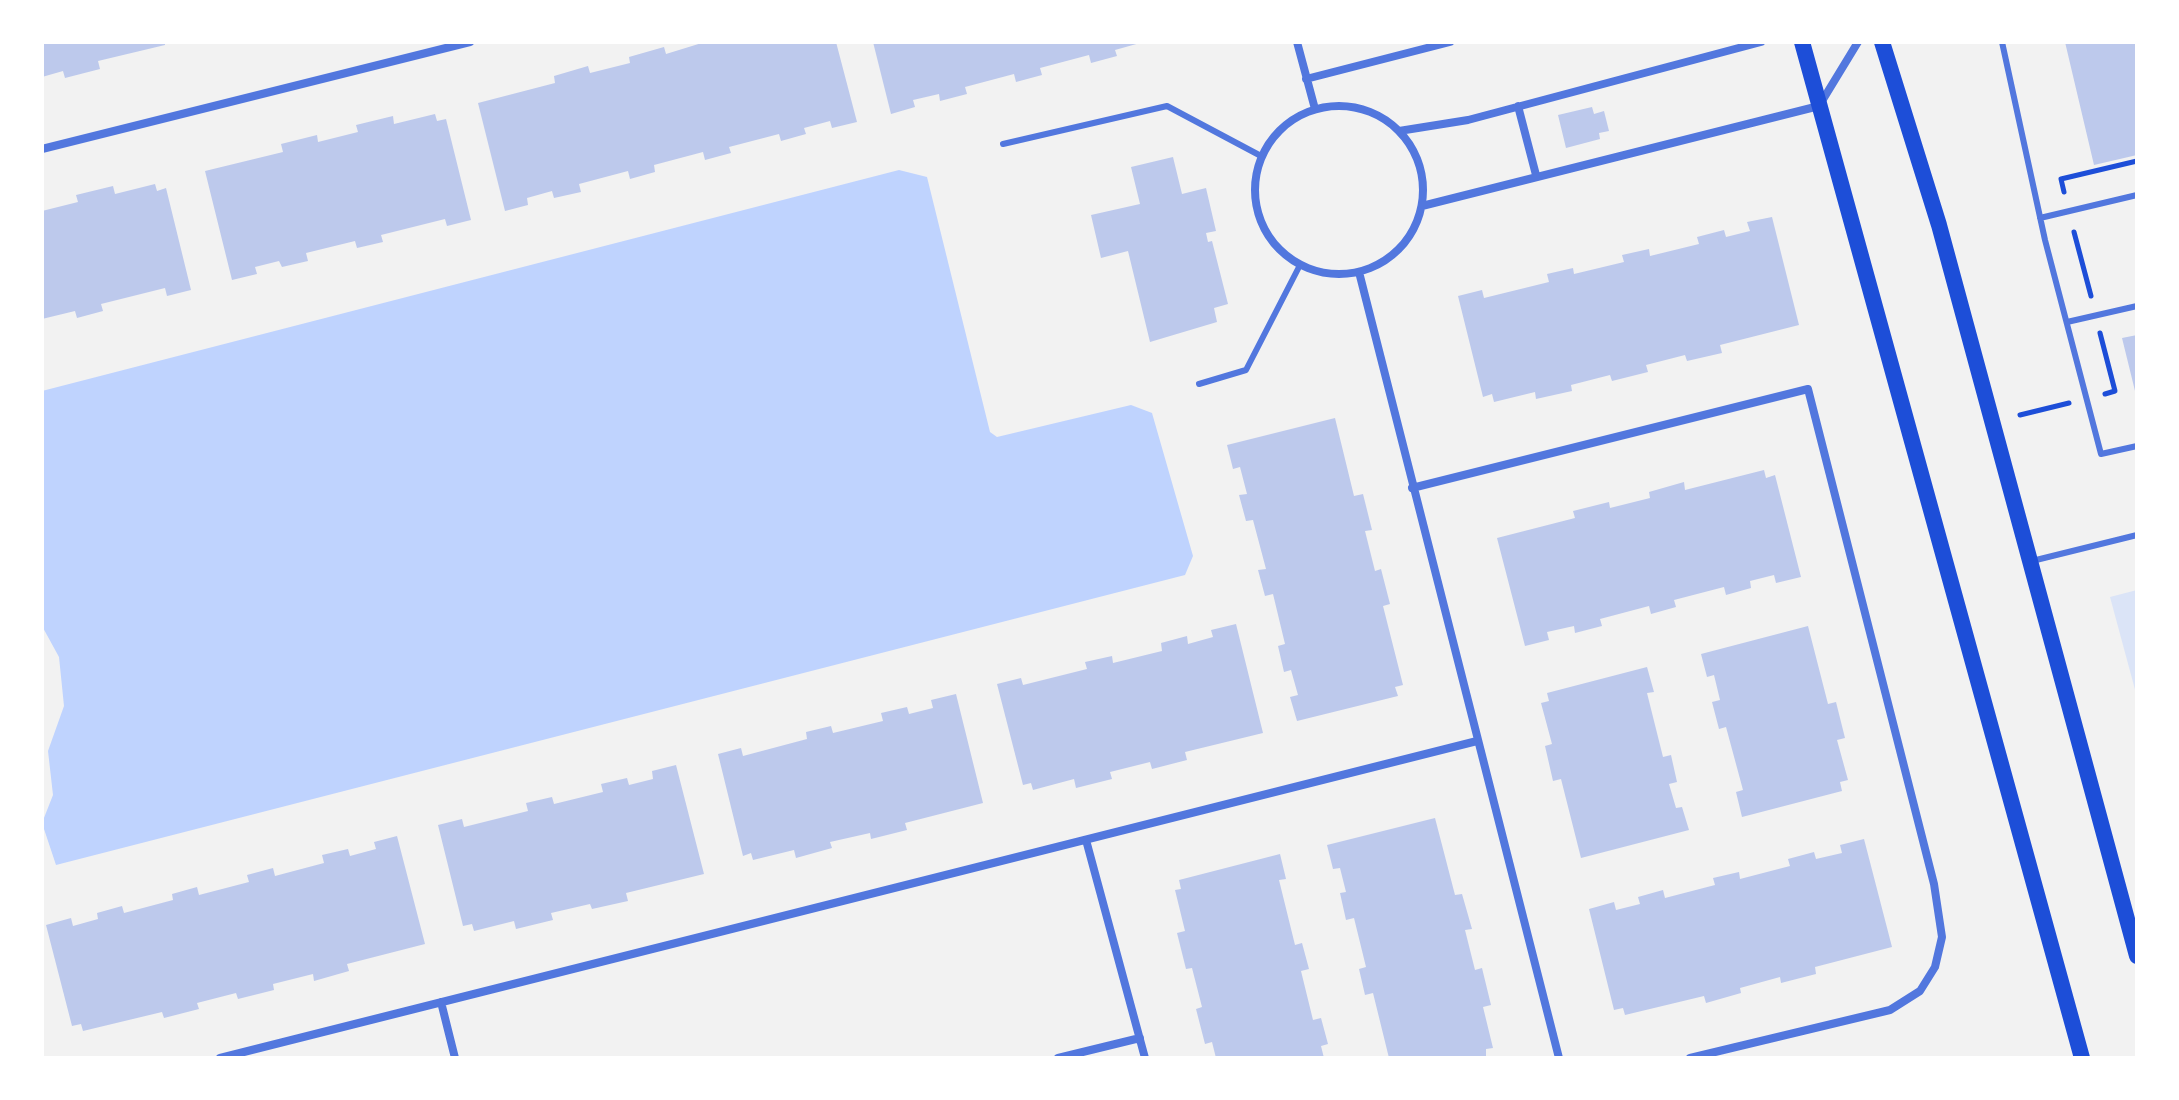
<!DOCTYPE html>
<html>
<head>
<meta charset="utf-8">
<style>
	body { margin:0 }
	#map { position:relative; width:2179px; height:1100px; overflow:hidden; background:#f2f2f2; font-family:"Nunito Sans",sans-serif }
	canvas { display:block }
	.frame { position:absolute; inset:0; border:44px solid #fff; pointer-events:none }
</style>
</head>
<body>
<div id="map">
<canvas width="2179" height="1100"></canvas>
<div class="frame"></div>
</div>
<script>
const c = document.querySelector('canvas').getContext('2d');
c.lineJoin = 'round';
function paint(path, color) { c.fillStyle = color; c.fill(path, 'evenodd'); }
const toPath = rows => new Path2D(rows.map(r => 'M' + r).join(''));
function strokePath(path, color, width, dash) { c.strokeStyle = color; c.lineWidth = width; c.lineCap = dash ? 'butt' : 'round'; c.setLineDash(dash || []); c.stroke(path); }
paint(toPath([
	[2137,590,2137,697,2110,597]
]), '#dbe4f7');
paint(toPath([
	[899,170,927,177,990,432,997,437,1131,405,1152,413,1193,556,1185,575,56,865,42,823,53,795,48,751,64,706,59,657,42,626,42,391]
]), '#bfd3fe');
paint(toPath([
	[42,42,165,42,165,45,98,61,100,69,65,78,63,71,42,77],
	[705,42,836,42,857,122,832,128,830,121,804,128,806,134,781,141,779,134,729,147,731,153,705,160,703,152,654,165,655,172,630,179,628,171,579,184,581,192,554,198,552,191,527,198,528,205,505,211,478,103,555,83,554,76,588,66,590,73,630,63,629,57,664,47,666,54],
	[873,42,1140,42,1140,43,1115,50,1117,56,1091,63,1089,55,1040,68,1042,75,1016,82,1014,74,965,87,967,94,940,101,939,94,913,100,915,107,891,114],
	[2065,42,2137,42,2137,155,2094,165],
	[1592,107,1594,114,1604,111,1609,131,1599,133,1600,139,1566,148,1558,115],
	[435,114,437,121,446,119,471,220,447,226,445,219,381,235,383,242,357,248,355,241,306,253,308,261,282,267,279,261,255,267,257,274,232,280,205,171,283,152,281,144,317,135,318,142,358,132,356,125,393,116,394,124],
	[1173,157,1182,194,1206,188,1216,231,1206,233,1208,242,1212,241,1228,304,1214,308,1217,322,1150,342,1128,251,1101,258,1091,215,1140,204,1131,167],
	[155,184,157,191,166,188,191,290,167,296,165,288,101,304,103,311,77,318,75,311,42,319,42,211,78,202,76,195,113,186,115,194],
	[1772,217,1799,325,1720,345,1722,353,1687,361,1685,355,1646,365,1648,372,1612,381,1610,375,1571,385,1572,391,1536,399,1535,392,1494,402,1492,394,1483,397,1458,296,1482,290,1484,298,1549,282,1547,274,1573,268,1574,274,1624,262,1622,255,1649,249,1650,256,1699,244,1697,237,1724,230,1726,237,1750,231,1747,222],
	[2137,335,2137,395,2136,395,2122,338],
	[1335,418,1354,496,1363,494,1372,530,1365,531,1375,571,1381,569,1390,604,1383,606,1403,685,1395,687,1398,696,1297,721,1290,697,1298,695,1291,670,1284,672,1278,646,1285,644,1273,594,1265,596,1258,570,1266,569,1253,520,1246,521,1239,495,1247,494,1240,467,1233,469,1227,445],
	[1764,470,1766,478,1775,475,1801,577,1776,583,1774,575,1750,581,1751,588,1726,595,1724,587,1674,600,1676,607,1651,614,1649,606,1600,619,1602,626,1575,633,1574,626,1547,632,1549,640,1525,646,1497,538,1575,518,1573,511,1609,502,1610,508,1650,498,1649,492,1684,482,1685,490],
	[1236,624,1263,733,1185,752,1187,760,1152,769,1150,762,1110,772,1112,779,1076,788,1074,779,1033,790,1031,783,1023,785,997,684,1021,678,1023,685,1087,669,1085,662,1112,656,1113,663,1162,651,1161,643,1187,636,1188,644,1213,637,1211,630],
	[1808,626,1828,704,1836,702,1845,738,1837,740,1848,780,1840,782,1842,791,1742,817,1736,792,1743,790,1726,727,1719,729,1712,702,1720,700,1714,675,1707,677,1701,654],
	[1647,667,1654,692,1647,693,1663,757,1671,755,1677,782,1669,784,1676,808,1682,807,1689,830,1581,858,1561,779,1553,781,1545,746,1552,744,1541,703,1549,701,1547,693],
	[956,694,983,803,905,823,907,830,871,839,870,833,830,842,832,848,796,858,794,850,753,860,751,853,743,856,718,754,741,748,743,756,807,739,806,732,831,726,833,733,883,721,881,713,907,707,909,714,933,708,931,700],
	[676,765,704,874,626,893,628,901,592,909,590,904,551,913,553,920,516,929,514,921,474,931,472,924,463,926,438,825,462,819,464,827,528,811,526,803,552,797,554,804,603,792,601,784,627,778,629,785,653,779,652,771],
	[1435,818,1455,895,1462,894,1472,929,1465,930,1475,970,1482,968,1491,1005,1483,1007,1493,1048,1486,1049,1486,1058,1389,1058,1373,993,1365,995,1359,969,1366,967,1354,918,1346,920,1340,893,1346,892,1340,868,1333,869,1327,845],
	[397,836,425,944,347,964,349,971,314,981,313,974,273,984,274,990,238,999,236,993,197,1003,199,1009,164,1018,162,1012,83,1031,81,1024,72,1026,46,925,71,918,73,926,98,919,97,913,122,906,124,913,173,900,172,894,197,887,199,895,249,882,247,875,273,868,275,876,324,863,322,855,348,849,350,856,376,849,374,842],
	[1864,839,1892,947,1815,967,1816,974,1781,983,1780,977,1740,988,1741,993,1706,1003,1704,996,1625,1015,1623,1008,1614,1010,1589,909,1614,902,1616,910,1640,904,1638,897,1663,890,1665,898,1715,885,1713,878,1739,872,1740,879,1790,866,1788,859,1814,852,1816,859,1842,853,1840,845],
	[1280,854,1286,879,1279,880,1295,945,1302,943,1309,969,1301,971,1313,1020,1321,1018,1328,1044,1321,1046,1324,1058,1216,1058,1212,1042,1205,1044,1196,1009,1202,1007,1192,968,1186,969,1177,933,1185,931,1175,890,1181,889,1179,880]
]), '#bdc9ec');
strokePath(toPath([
	[2064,192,2061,179,2137,161],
	[2074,232,2091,296],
	[2100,333,2115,391,2105,394],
	[2020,415,2069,403]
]), '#1d4ed8', 5);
strokePath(toPath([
	[2002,42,2045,240,2101,454,2137,446],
	[1003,144,1167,106,1261,156],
	[2040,218,2137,195],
	[2067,322,2137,306],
	[1199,384,1246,370,1300,265],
	[2032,561,2137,535]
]), '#5277de', 6);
strokePath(toPath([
	[1297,42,1315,109],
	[1306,79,1450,42],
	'1255 190a84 84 0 1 1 168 0a84 84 0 1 1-168 0Z',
	[1518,106,1536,175],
	[1399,131,1468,120,1761,42],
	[42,149,470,42],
	[1422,206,1819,106,1858,42],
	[1359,272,1559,1058],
	[1412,488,1808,389,1934,884,1942,937,1935,967,1920,991,1890,1010,1690,1058],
	[1086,840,1145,1058],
	[441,1002,455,1058],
	[220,1058,1477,741],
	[1058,1058,1140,1038]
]), '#5277de', 8);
strokePath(toPath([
	[1802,42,2082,1058],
	[1882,42,1939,225,2137,956]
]), '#1d4ed8', 16);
</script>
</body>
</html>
